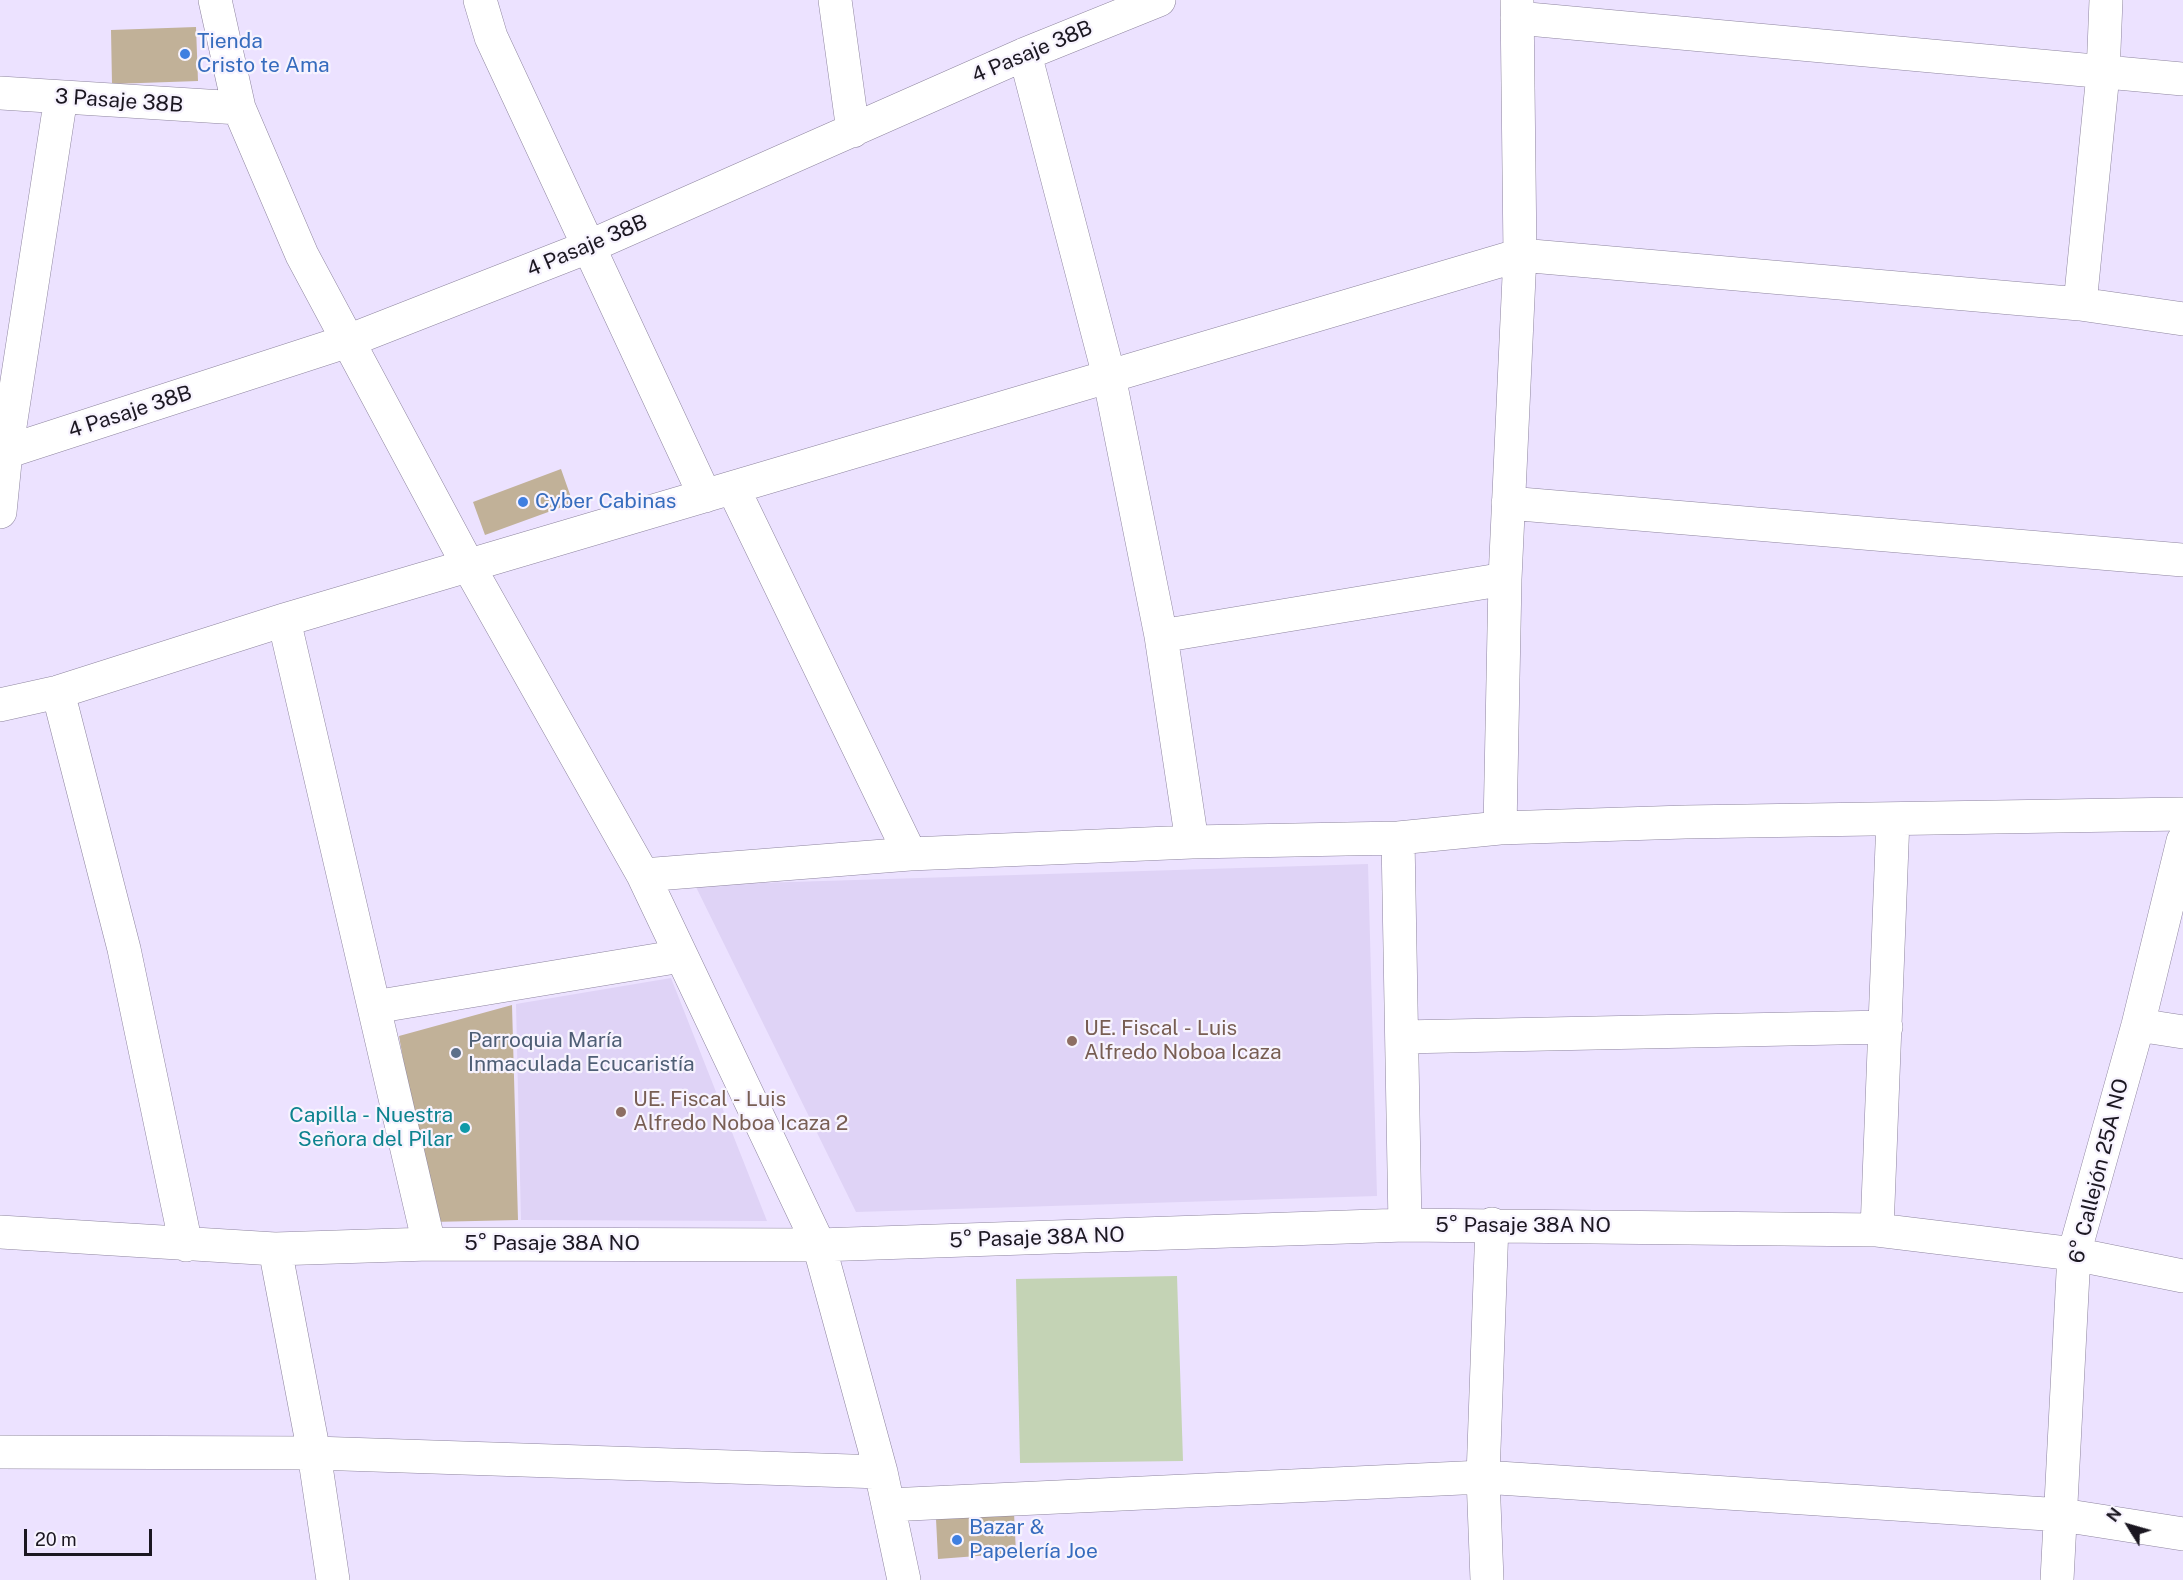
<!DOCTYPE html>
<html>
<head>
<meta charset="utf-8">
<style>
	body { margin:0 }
	#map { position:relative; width:2183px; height:1580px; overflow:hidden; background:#ece2ff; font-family:"Public Sans",sans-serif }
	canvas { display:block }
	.north { position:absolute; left:2099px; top:1496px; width:60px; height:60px; -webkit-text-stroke:4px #f7f3fe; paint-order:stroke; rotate:307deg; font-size:16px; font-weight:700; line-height:24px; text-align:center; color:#1b1721 }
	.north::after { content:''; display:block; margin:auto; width:21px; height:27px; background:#1b1721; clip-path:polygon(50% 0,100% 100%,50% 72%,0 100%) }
	.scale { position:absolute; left:24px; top:1529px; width:128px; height:27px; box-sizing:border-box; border:3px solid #1b1721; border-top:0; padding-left:8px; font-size:18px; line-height:21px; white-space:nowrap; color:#1b1721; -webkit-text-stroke:4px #f7f3fe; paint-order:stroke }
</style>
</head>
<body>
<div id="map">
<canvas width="2183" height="1580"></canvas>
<div class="north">N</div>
<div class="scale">20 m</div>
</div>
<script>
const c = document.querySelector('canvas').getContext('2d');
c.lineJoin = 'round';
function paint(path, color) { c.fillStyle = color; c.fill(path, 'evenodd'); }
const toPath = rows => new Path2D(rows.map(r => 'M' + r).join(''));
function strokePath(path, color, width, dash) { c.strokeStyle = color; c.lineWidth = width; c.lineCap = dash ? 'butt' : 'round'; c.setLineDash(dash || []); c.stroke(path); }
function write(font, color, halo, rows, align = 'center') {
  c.font = font + ' "Public Sans",sans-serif'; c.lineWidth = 4.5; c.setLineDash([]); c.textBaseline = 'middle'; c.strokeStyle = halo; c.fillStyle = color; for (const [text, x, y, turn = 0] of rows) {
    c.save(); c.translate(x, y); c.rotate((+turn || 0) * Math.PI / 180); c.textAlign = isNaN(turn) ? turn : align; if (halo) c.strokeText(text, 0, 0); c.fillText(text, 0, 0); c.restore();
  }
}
paint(toPath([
	[1368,864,1377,1196,856,1212,695,885],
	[671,978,767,1221,521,1220,516,1004]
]), '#dfd3f6');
paint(toPath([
	[1177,1276,1183,1461,1020,1463,1016,1279]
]), '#c4d3b5');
paint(toPath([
	[196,27,198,81,112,84,111,30],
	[561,469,573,503,485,535,473,502],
	[512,1005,518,1220,432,1222,399,1036],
	[1014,1513,1016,1553,938,1559,936,1519]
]), '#c1b198');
const minor = toPath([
	[215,0,239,108,302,255,468,565,643,875,819,1245,881,1472,904,1580],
	[480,0,491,37,705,496],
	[835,0,853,131],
	[1517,18,2183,79],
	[1025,54,1109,376,1161,636,1192,842],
	[0,93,239,108],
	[2080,304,2103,74,2106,0],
	[0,451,6,452,348,341,588,247,1025,54,1159,0],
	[733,488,910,854],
	[1508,503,2183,560],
	[0,512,6,452,61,97],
	[284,620,429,1244],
	[1161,636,1505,579],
	[58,692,124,949,186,1245],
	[0,705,58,692,284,620,1520,255,2080,304,2183,319],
	[1500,828,1505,579,1520,255,1517,0],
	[1398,838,1405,1225],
	[643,875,910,854,1192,842,1398,838,1500,828,1685,822,2183,814],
	[374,1007,681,956],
	[2138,1025,2183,1032],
	[1402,1037,1886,1027],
	[1877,1230,1893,819],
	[0,1232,275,1249,429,1244,819,1245,1405,1225,1877,1230,2074,1254,2183,1276],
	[275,1249,314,1453,333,1580],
	[0,1452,314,1453,881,1472],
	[888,1505,1483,1477,2062,1515,2183,1534],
	[1487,1580,1483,1477,1492,1224],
	[2057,1580,2074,1254,2138,1025,2183,841]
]);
strokePath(minor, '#8e859f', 34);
strokePath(minor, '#fff', 33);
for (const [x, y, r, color] of [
	[185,54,6,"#3f7fe0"],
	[523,502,6,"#3f7fe0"],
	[1072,1041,6,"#8d6e63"],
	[456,1053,6,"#5c6f8a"],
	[621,1112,6,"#8d6e63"],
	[465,1128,6,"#0f9aa8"],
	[957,1540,6,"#3f7fe0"]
]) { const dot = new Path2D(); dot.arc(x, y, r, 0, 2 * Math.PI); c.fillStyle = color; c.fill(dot); strokePath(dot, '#f7f3fe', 2); }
write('21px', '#366cbe', '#f7f3fe', [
	["Tienda",197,42],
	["Cristo te Ama",197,66],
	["Cyber Cabinas",535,502],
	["Bazar &",969,1528],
	["Papelería Joe",969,1552]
], 'left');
write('21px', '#1b1721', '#f7f3fe', [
	["4 Pasaje 38B",1032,52,-23],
	["3 Pasaje 38B",119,101,4],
	["4 Pasaje 38B",587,246,-23],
	["4 Pasaje 38B",130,412,-18],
	["6° Callejón 25A NO",2099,1171,-76],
	["5° Pasaje 38A NO",1523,1226],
	["5° Pasaje 38A NO",1037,1238,-2],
	["5° Pasaje 38A NO",552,1244]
]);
write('21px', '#785e54', '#f7f3fe', [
	["UE. Fiscal - Luis",1084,1029],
	["Alfredo Noboa Icaza",1084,1053],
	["UE. Fiscal - Luis",633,1100],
	["Alfredo Noboa Icaza 2",633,1124]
], 'left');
write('21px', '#4e5e75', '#f7f3fe', [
	["Parroquia María",468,1041],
	["Inmaculada Ecucaristía",468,1065]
], 'left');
write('21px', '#0d838f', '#f7f3fe', [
	["Capilla - Nuestra",453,1116],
	["Señora del Pilar",453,1140]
], 'right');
</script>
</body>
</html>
